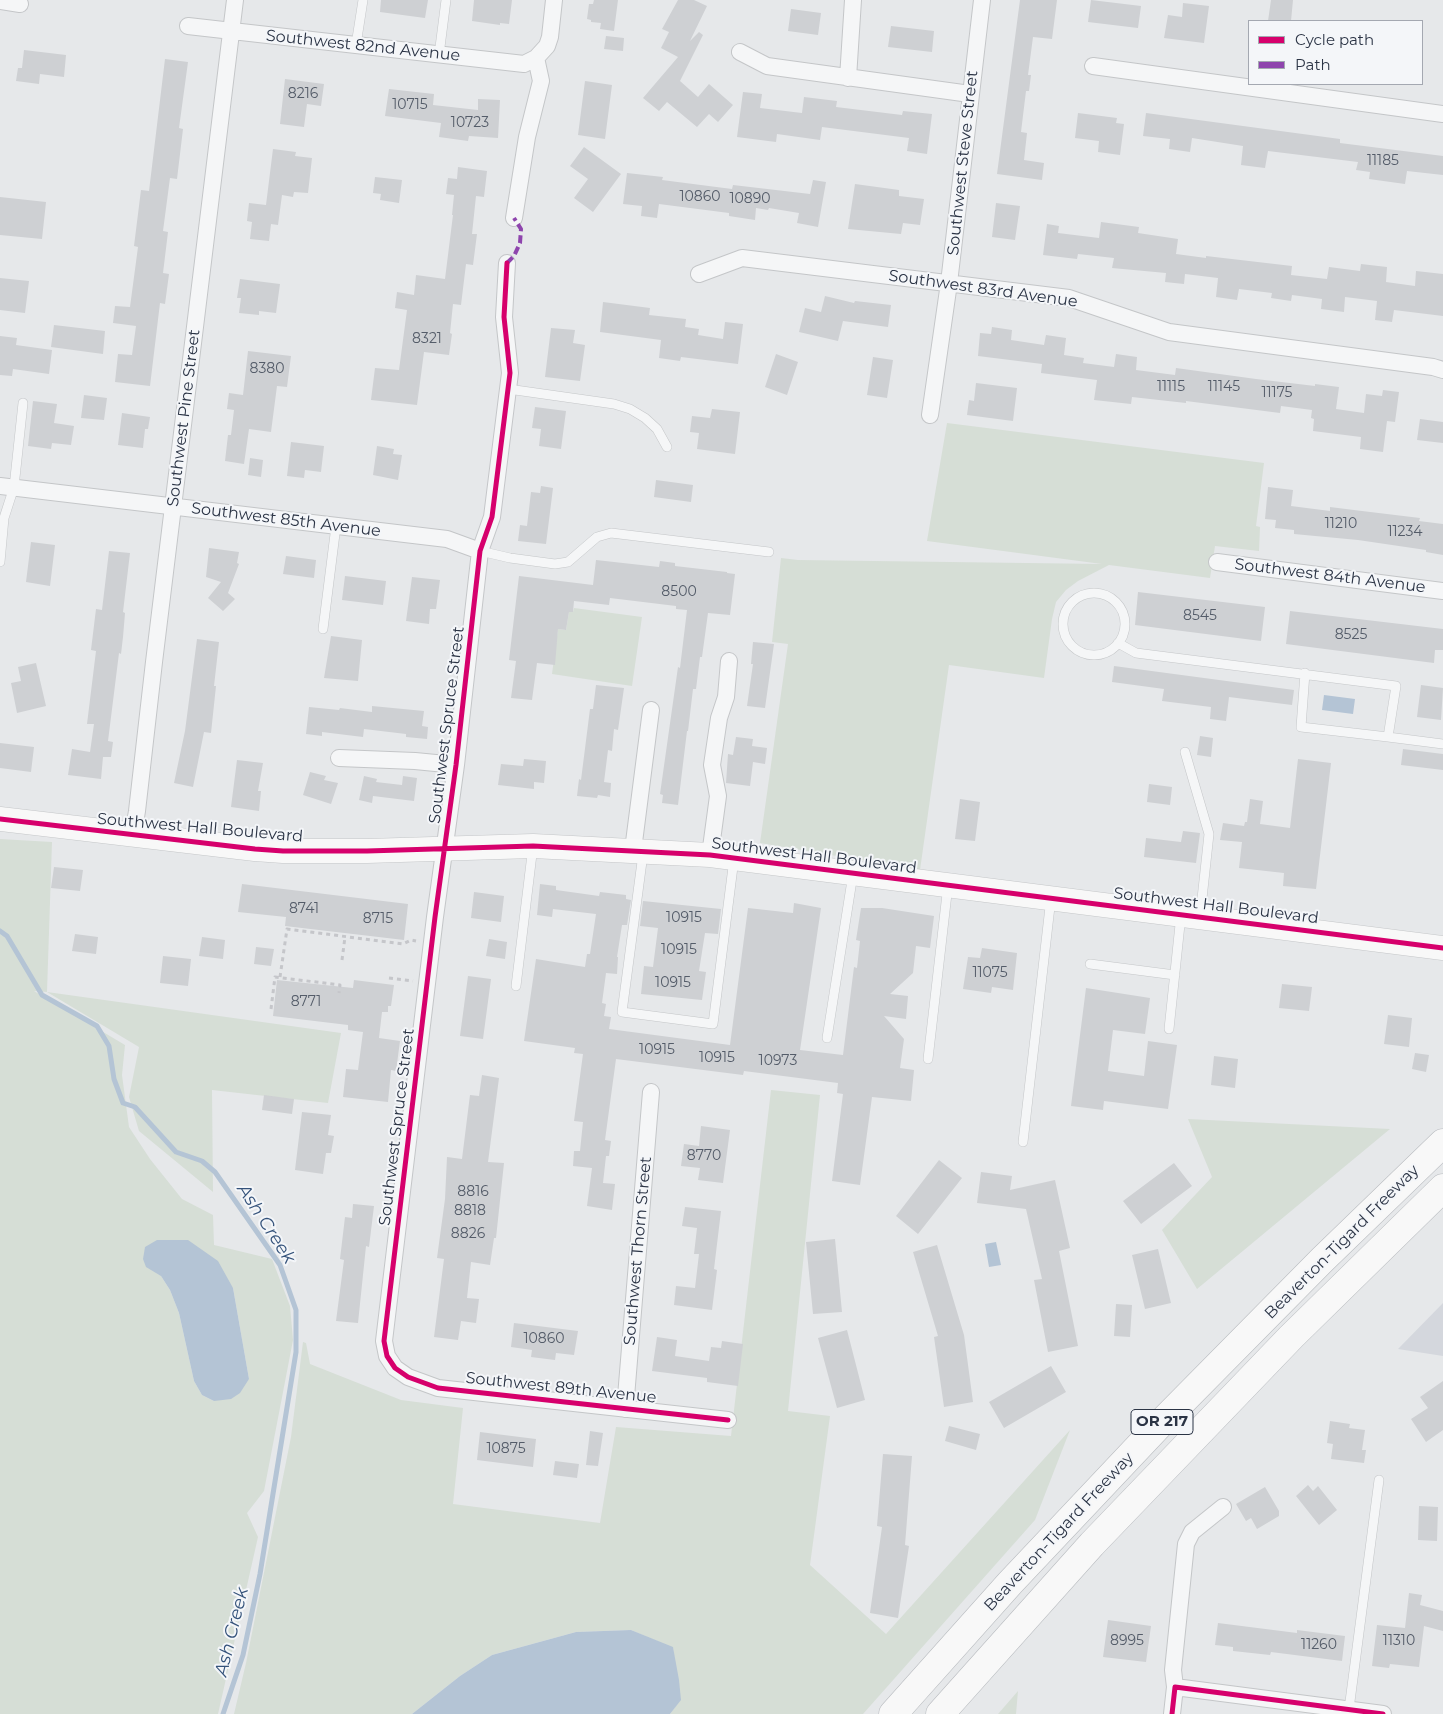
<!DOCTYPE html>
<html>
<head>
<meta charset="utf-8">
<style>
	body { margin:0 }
	#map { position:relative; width:1443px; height:1714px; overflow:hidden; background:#e6e8ea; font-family:Montserrat,sans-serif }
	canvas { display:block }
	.legend { position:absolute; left:1248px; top:20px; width:175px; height:65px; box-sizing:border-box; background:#f4f6f9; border:1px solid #a4a8b1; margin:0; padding:6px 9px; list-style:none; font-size:15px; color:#2b3445 }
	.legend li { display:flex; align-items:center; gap:10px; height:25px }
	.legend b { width:25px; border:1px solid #a4a8b1 }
</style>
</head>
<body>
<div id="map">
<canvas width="1443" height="1714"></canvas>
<ul class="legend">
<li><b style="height:6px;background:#d6006c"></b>Cycle path</li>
<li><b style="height:6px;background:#8e44ad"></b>Path</li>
</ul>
</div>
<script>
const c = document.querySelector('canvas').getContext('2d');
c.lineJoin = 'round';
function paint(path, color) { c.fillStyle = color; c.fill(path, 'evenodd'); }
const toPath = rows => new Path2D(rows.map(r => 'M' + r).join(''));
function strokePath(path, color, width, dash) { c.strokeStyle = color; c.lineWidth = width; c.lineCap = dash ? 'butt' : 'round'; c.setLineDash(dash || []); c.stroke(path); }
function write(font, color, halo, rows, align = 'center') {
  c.font = font + ' Montserrat,sans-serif'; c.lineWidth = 4; c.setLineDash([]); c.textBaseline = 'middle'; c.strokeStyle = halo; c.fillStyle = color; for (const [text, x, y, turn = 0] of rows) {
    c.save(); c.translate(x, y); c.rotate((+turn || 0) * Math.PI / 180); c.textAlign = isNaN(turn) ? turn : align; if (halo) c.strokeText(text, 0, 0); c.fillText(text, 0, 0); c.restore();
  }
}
paint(toPath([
	[1443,1303,1443,1356,1398,1349]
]), '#d4d7dd');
paint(toPath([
	[947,423,1264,463,1256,526,1260,527,1259,551,1215,546,1210,578,1109,565,1078,581,1066,590,1056,602,1052,619,1044,678,949,665,920,870,760,843,788,644,772,642,781,558,798,560,1102,564,927,541],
	[574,608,642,617,632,686,552,674,558,629,566,630,569,612,573,612],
	[0,839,52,842,47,992,341,1033,328,1103,212,1090,213,1192,139,1131,129,1097,139,1047,47,992,34,991,125,1045,122,1075,129,1127,150,1159,182,1199,213,1215,214,1245,272,1259,290,1306,293,1340,264,1491,247,1513,258,1537,218,1714,0,1714],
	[161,1276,233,1288,249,1379,214,1401,202,1395,194,1381,179,1313,170,1290],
	[771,1090,820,1095,788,1411,830,1416,810,1565,886,1634,1070,1430,1035,1520,863,1714,670,1714,680,1700,673,1648,631,1630,576,1632,492,1655,460,1676,412,1714,234,1714,246,1663,291,1437,303,1342,306,1343,310,1364,401,1400,463,1408,453,1504,600,1523,616,1427,731,1436],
	[1188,1119,1390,1129,1197,1289,1162,1230,1212,1177],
	[1018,1691,1016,1714,998,1714]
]), '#d6ded6');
paint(toPath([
	[1324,695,1355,699,1353,714,1322,710],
	[157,1240,188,1240,218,1261,233,1288,249,1379,240,1393,231,1399,214,1401,202,1395,194,1381,179,1313,170,1290,161,1276,146,1267,143,1259,145,1247],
	[996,1242,1001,1265,989,1267,985,1244],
	[631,1630,673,1647,679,1680,681,1700,670,1714,412,1714,460,1676,492,1655,576,1632]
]), '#b4c4d5');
strokePath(toPath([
	[0,931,7,936,42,995,97,1026,109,1046,114,1079,123,1103,135,1107,176,1152,202,1161,215,1172,280,1265,296,1310,296,1352,260,1574,243,1655,223,1714]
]), '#b4c4d5', 5);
paint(toPath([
	[381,0,428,0,425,18,380,12],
	[474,0,512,0,509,24,500,23,500,25,472,21],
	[594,0,618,0,614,31,600,29,601,23,591,22,591,20,587,19,589,4,593,4],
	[678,0,694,0,707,6,690,41,699,32,703,35,680,81,698,97,709,84,733,105,718,122,709,114,697,127,667,102,659,111,643,98,678,57,661,48,669,32,662,29],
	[1020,0,1057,0,1052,39,1033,37,1028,75,1031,75,1029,91,1026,91,1021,132,1027,133,1024,160,1044,163,1042,180,997,174],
	[1091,0,1141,6,1138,28,1088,22],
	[1271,0,1293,0,1291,21,1268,21],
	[1183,3,1209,6,1204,43,1164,38,1168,15,1182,17],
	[791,9,821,13,818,35,788,31],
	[891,26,934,31,932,52,888,47],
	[606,36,624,38,623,51,604,49],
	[24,50,66,55,64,77,40,74,39,84,16,81,18,68,22,68],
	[165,59,188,62,179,128,183,129,177,179,170,178,163,231,168,232,163,273,169,274,165,304,160,303,150,386,115,382,118,354,132,355,136,326,113,323,115,306,130,307,138,247,134,246,141,190,149,191],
	[285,79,324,84,321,106,307,104,304,127,280,124],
	[585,81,612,85,605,139,578,135],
	[389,89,434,94,433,105,478,110,478,99,500,100,498,138,469,136,468,141,439,137,441,123,385,116],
	[743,92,762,94,760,108,802,113,804,97,837,101,836,107,902,115,903,111,932,114,927,154,907,151,909,138,822,127,820,140,777,134,776,142,737,137],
	[1078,113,1117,118,1116,123,1124,124,1120,155,1098,152,1099,141,1075,138],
	[1146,113,1340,139,1340,143,1443,156,1443,175,1407,171,1405,184,1369,179,1370,172,1356,170,1358,162,1268,151,1265,168,1241,165,1243,146,1192,138,1190,152,1169,149,1170,139,1143,136],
	[584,147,621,174,593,212,574,198,588,179,570,166],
	[273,149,296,152,295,156,312,158,308,193,294,192,293,197,282,195,278,225,271,224,269,241,250,239,252,222,247,221,249,203,266,205],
	[458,167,487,171,484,197,476,196,472,234,477,234,473,265,466,264,461,305,453,304,450,333,452,334,449,355,424,352,417,405,371,400,375,368,399,370,407,310,395,308,397,292,414,295,416,275,445,279,453,215,452,215,454,195,446,194,448,178,457,179],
	[627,173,663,177,662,180,732,189,733,185,810,194,813,180,826,182,818,227,797,223,799,213,769,208,768,210,756,208,755,220,729,216,729,213,659,204,657,218,641,216,642,206,623,204],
	[375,177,402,180,399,203,380,200,381,194,373,193],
	[855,184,899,190,899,196,924,199,920,225,903,223,901,234,848,229],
	[0,197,46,202,42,239,0,235],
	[996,203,1020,206,1015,240,992,237],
	[1101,222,1139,227,1138,233,1178,239,1176,254,1206,258,1206,256,1292,266,1291,275,1327,279,1329,267,1360,271,1361,264,1387,267,1386,282,1415,286,1416,271,1443,274,1443,316,1394,310,1392,322,1375,320,1377,301,1345,297,1344,312,1321,309,1322,299,1292,295,1291,301,1271,298,1272,293,1239,289,1237,300,1216,297,1218,278,1185,274,1184,284,1165,282,1166,273,1112,268,1114,258,1078,254,1077,259,1043,255,1047,224,1059,226,1058,233,1099,238],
	[0,278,29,281,25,313,0,310],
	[240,279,280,284,276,313,259,311,259,315,239,313,241,298,237,298],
	[825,296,854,303,855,301,891,305,888,327,843,321,838,341,799,332,805,308,821,312],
	[603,302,650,308,649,315,686,319,685,327,699,329,698,335,723,339,725,322,743,324,738,364,681,357,680,361,659,358,661,340,600,332],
	[54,325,105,331,103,354,51,347],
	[992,327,1012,330,1011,340,1044,345,1046,335,1066,338,1064,355,1084,358,1083,363,1114,367,1116,354,1137,357,1136,370,1175,375,1176,368,1256,379,1315,386,1315,384,1339,387,1336,409,1364,413,1366,394,1382,396,1383,390,1399,392,1395,422,1387,421,1383,452,1360,449,1361,437,1313,431,1314,419,1311,418,1312,410,1281,406,1280,413,1186,401,1186,403,1132,397,1131,404,1094,400,1097,380,1041,373,1042,364,978,356,980,333,991,334],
	[551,328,575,330,573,343,585,345,580,381,545,377],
	[0,336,17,338,16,345,52,350,49,374,13,369,12,376,0,375],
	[248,351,291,356,287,387,277,386,271,432,249,429,244,464,225,461,228,435,231,435,234,410,227,409,229,393,243,395],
	[776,354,798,362,787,395,765,387],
	[873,357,893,360,887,398,867,395],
	[976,383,1017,388,1013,421,967,415,969,400,974,401],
	[84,395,107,398,104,420,81,418],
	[33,401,57,404,54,423,74,426,71,445,52,443,51,449,28,446],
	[535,407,566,411,561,449,539,446,541,429,532,428],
	[712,409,740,412,735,454,697,449,699,433,690,432,692,416,710,418],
	[122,413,150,417,148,429,145,429,143,448,118,445],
	[1420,419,1443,422,1443,443,1417,440],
	[291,442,324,446,321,472,305,470,304,478,287,476],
	[377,446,394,449,393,454,402,455,398,480,373,475],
	[250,458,263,460,261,477,248,475],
	[656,480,693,485,691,502,654,497],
	[541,486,553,488,546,544,518,541,520,525,527,526,531,492,540,493],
	[1268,487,1293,490,1291,506,1330,511,1330,507,1362,511,1420,518,1419,521,1443,524,1443,555,1426,552,1426,550,1358,540,1294,534,1294,530,1275,528,1276,520,1265,519],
	[31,542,55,545,50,586,26,582],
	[209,548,239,552,237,563,239,564,228,593,235,599,223,611,208,598,221,582,206,577],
	[109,551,130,553,123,612,125,613,123,637,121,654,119,653,108,741,113,742,111,757,103,757,101,779,68,775,72,749,90,752,94,724,87,724,96,651,91,650,96,609,102,610],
	[286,556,316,560,314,578,283,574],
	[596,560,659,567,660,561,675,563,675,566,727,572,727,573,735,574,730,615,708,613,702,657,700,657,696,689,693,689,688,731,687,731,678,805,662,803,663,795,660,794,678,667,680,668,687,610,676,609,676,606,610,598,609,605,574,601,573,612,569,612,566,630,558,629,555,665,537,663,532,700,511,698,516,661,509,660,519,576,593,585],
	[345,576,386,581,383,605,342,600],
	[412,577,440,580,436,609,430,609,429,624,406,621],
	[1138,592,1265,607,1261,641,1135,625],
	[1290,611,1443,629,1443,650,1435,650,1434,663,1286,644],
	[331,636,362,640,358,681,324,678],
	[197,639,219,642,214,686,216,686,211,733,204,732,193,787,174,783,185,731],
	[753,642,774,644,765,708,747,706,753,664,751,664],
	[36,663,46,706,17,713,11,683,21,681,18,667],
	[1114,666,1294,690,1292,705,1229,697,1226,721,1210,719,1211,707,1162,701,1164,689,1112,682],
	[596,685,624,688,618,730,614,729,612,751,608,750,604,782,611,783,610,797,598,795,597,798,577,796,579,779,581,780,590,709,593,709],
	[1421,685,1443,688,1441,720,1417,717],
	[372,706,424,711,422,726,428,727,427,739,406,737,406,734,364,729,363,737,322,732,322,736,306,734,309,707,339,710,340,708,372,712],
	[1200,736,1213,738,1211,757,1197,755],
	[736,737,753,739,752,746,767,748,765,764,753,762,750,786,726,783,728,754,733,755],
	[0,743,34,747,31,772,0,768],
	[1403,749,1443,754,1443,770,1401,765],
	[524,759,546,761,544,783,534,782,534,789,498,785,501,764,523,766],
	[1298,759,1331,763,1316,889,1283,886,1284,873,1239,868,1242,842,1220,840,1223,823,1244,826,1245,822,1247,822,1250,799,1263,801,1260,824,1290,828],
	[237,760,263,763,258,791,261,791,259,811,231,807],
	[310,772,326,776,324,780,338,783,331,804,303,795],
	[364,776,377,779,376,782,402,785,403,776,417,778,414,801,373,796,372,803,359,800],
	[1149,784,1172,787,1170,805,1147,802],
	[960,799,980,802,975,841,955,839],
	[1183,831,1200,833,1196,863,1144,857,1146,838,1181,842],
	[54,867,83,870,80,891,51,888],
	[242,884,408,904,404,940,285,926,286,917,238,912],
	[540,884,556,886,556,890,599,896,600,892,626,895,626,899,631,900,627,925,622,925,617,957,618,957,617,974,606,973,602,1003,606,1004,604,1016,611,1017,609,1029,730,1045,748,908,793,913,794,903,821,908,800,1050,843,1055,854,967,857,968,860,941,856,940,861,908,882,908,934,916,930,948,916,946,913,973,890,994,908,996,906,1019,884,1016,904,1039,900,1068,914,1070,911,1101,872,1097,860,1185,832,1181,843,1094,837,1093,838,1083,744,1071,743,1075,616,1059,605,1140,611,1141,609,1156,606,1156,603,1183,615,1184,612,1210,587,1206,592,1168,573,1166,574,1151,580,1151,583,1122,574,1121,583,1054,574,1053,575,1048,524,1041,536,959,585,967,587,954,590,954,596,914,553,909,552,917,537,915],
	[474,892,504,896,501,922,471,918],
	[643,901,721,909,718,934,705,933,699,971,706,972,702,1000,641,994,644,966,653,967,658,928,640,926],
	[75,934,98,937,96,954,72,951],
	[202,937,225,940,223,959,199,956],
	[489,939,507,942,505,959,486,956],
	[256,947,274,949,271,966,254,964],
	[982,948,1017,953,1013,990,992,987,991,993,963,989,968,957,980,958],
	[163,956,191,959,188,986,160,983],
	[468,976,491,979,483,1039,460,1036],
	[277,980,353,988,354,980,394,985,391,1006,388,1006,388,1012,382,1012,379,1038,400,1041,396,1071,391,1070,388,1102,343,1097,346,1069,358,1070,363,1032,348,1030,348,1025,273,1016],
	[1282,984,1312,987,1309,1011,1279,1008],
	[1086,988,1150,998,1145,1034,1113,1030,1108,1071,1144,1076,1148,1041,1177,1045,1168,1109,1104,1101,1103,1110,1071,1106],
	[1388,1015,1412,1018,1409,1047,1384,1044],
	[1415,1053,1429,1055,1426,1072,1412,1069],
	[1214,1056,1238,1059,1235,1088,1211,1085],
	[482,1075,499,1078,488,1162,504,1163,496,1238,494,1238,490,1265,471,1262,467,1298,479,1299,476,1323,461,1321,458,1340,434,1337,444,1259,437,1258,445,1199,447,1157,462,1159,470,1095,479,1096],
	[264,1095,294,1099,292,1114,262,1110],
	[302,1112,331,1115,328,1135,334,1136,331,1153,326,1153,323,1174,295,1170],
	[701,1126,730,1130,723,1183,698,1180,700,1168,681,1166,684,1144,699,1146],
	[939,1160,962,1178,918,1234,896,1216],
	[1174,1163,1192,1186,1141,1224,1123,1201],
	[981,1172,1012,1176,1010,1190,1055,1180,1070,1248,1059,1251,1078,1346,1048,1352,1034,1280,1042,1279,1026,1209,977,1203],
	[353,1204,374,1206,369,1247,366,1246,358,1323,336,1321,344,1260,340,1259,345,1217,352,1218],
	[685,1207,721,1211,714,1269,717,1270,712,1310,674,1305,676,1286,695,1288,699,1254,694,1254,697,1228,682,1226],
	[835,1239,842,1312,813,1314,806,1242],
	[937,1245,964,1335,973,1402,944,1407,934,1337,938,1336,913,1252],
	[1158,1249,1171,1303,1145,1309,1132,1255],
	[1116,1304,1132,1305,1130,1337,1114,1336],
	[514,1323,578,1331,574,1355,556,1353,555,1360,531,1357,532,1350,511,1347],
	[847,1330,865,1400,837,1408,818,1338],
	[657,1337,677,1340,675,1356,709,1361,711,1347,721,1348,722,1341,743,1344,738,1386,707,1382,707,1378,652,1371],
	[1051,1366,1066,1392,1004,1428,989,1402],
	[1443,1381,1443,1430,1426,1442,1411,1419,1428,1408,1420,1397],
	[1330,1421,1350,1424,1349,1428,1365,1430,1362,1450,1366,1450,1364,1463,1331,1459,1333,1444,1327,1443],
	[949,1426,980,1434,976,1450,945,1441],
	[590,1431,603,1433,598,1466,586,1465],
	[480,1432,536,1439,533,1467,477,1460],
	[883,1454,912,1456,905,1545,909,1546,898,1618,870,1613,882,1527,877,1526],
	[555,1461,579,1464,577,1478,553,1475],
	[1308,1485,1313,1491,1318,1486,1337,1510,1319,1525,1296,1496],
	[1265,1487,1279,1511,1279,1516,1257,1529,1251,1518,1246,1521,1236,1504],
	[1419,1506,1438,1507,1437,1541,1418,1540],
	[1409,1593,1422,1595,1420,1605,1443,1611,1443,1631,1424,1626,1419,1667,1390,1664,1389,1668,1372,1666,1377,1625,1405,1628],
	[1108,1620,1151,1626,1146,1662,1103,1657],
	[1218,1623,1297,1633,1297,1630,1345,1636,1342,1661,1271,1652,1270,1655,1233,1651,1233,1647,1215,1645]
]), '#ced0d3');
const service = toPath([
	[356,45,363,0],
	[439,55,446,0],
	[508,389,614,404,630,409,645,418,657,429,667,447],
	[480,551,510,558,555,564,568,562,597,537,611,533,769,552],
	[0,562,4,518,14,487,23,403],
	'1063 624a31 31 0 1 1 62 0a31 31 0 1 1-62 0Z',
	[323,629,336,526],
	[1118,643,1136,653,1396,686,1388,737,1443,744],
	[1305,673,1301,727,1388,737],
	[1185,752,1209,834,1200,917],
	[643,854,622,1012,713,1024,734,859],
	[1090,964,1175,975],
	[516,986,533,846],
	[1169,1029,1181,915],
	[827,1038,853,874],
	[928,1059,948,885],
	[1023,1142,1051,898],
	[1349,1709,1379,1480]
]);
const minor = toPath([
	[0,1,20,4],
	[188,26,524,64,536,58,547,46,550,37,554,0],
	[740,52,767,66,970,94],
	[1093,66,1443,114],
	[848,78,853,0],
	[514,218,527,137,541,81,536,58],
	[507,263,504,317,510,373,492,517,480,551,456,765,435,917,384,1341,387,1356,395,1368,408,1377,438,1388,728,1420],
	[699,274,742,258,1069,298,1169,332,1433,367,1443,370],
	[930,415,949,283,982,0],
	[0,486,447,539,480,551],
	[1217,562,1443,591],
	[339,758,415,761,456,765],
	[133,835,137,811,154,662,235,0],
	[633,850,651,710],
	[710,855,718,796,712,765,719,718,726,697,729,661],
	[625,1409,651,1092],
	[1175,1687,1383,1714],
	[1172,1714,1175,1687,1173,1670,1186,1544,1192,1532,1223,1507]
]);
const secondary = toPath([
	[0,819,255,849,283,851,367,851,533,846,710,855,1443,948]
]);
const motorway = toPath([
	[893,1714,1010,1583,1161,1423,1322,1260,1443,1143],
	[940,1714,1092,1544,1291,1337,1443,1188]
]);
strokePath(service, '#c4c6c8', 10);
strokePath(minor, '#c4c6c8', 18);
strokePath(secondary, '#c4c6c8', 25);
strokePath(motorway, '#b8bbbf', 29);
strokePath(toPath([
	[342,960,345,937],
	[280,977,287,929,403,944,411,940,416,941],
	[389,978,413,981],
	[271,1009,275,977,340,985,339,993]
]), '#c5c6ca', 3, [4, 4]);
strokePath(service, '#f5f6f7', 9);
strokePath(minor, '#f5f6f7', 16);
strokePath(secondary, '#f8f8f8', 24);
strokePath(motorway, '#f8f8f8', 28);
strokePath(toPath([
	[507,263,514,256,520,243,521,229,514,218]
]), '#8e44ad', 4, [8, 4]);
strokePath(toPath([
	[507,263,504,317,510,373,492,517,480,551,456,765,435,917,384,1341,387,1356,395,1368,408,1377,438,1388,728,1420],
	[0,819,255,849,283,851,367,851,533,846,710,855,1443,948],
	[1172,1714,1175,1687,1383,1714]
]), '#d6006c', 5);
write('14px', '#545c69', null, [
	["8216",303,94],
	["10715",410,105],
	["10723",470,123],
	["11185",1383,161],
	["10860",700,197],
	["10890",750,199],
	["8321",427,339],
	["8380",267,369],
	["11115",1171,387],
	["11145",1224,387],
	["11175",1277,393],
	["11210",1341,524],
	["11234",1405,532],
	["8500",679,592],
	["8545",1200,616],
	["8525",1351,635],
	["8741",304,909],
	["10915",684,918],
	["8715",378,919],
	["10915",679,950],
	["11075",990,973],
	["10915",673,983],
	["8771",306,1002],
	["10915",657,1050],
	["10915",717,1058],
	["10973",778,1061],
	["8770",704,1156],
	["8816",473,1192],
	["8818",470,1211],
	["8826",468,1234],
	["10860",544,1339],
	["10875",506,1449],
	["8995",1127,1641],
	["11310",1399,1641],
	["11260",1319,1645]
]);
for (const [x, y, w] of [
	[1162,1422,62]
]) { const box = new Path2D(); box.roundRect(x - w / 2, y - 12.5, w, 25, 4); c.fillStyle = '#f4f6f9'; c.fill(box); strokePath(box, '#2b3445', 1); }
write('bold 15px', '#2b3445', null, [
	["OR 217",1162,1422]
]);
write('16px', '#2b3445', '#f4f6f9', [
	["Southwest 82nd Avenue",363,46,6],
	["Southwest Steve Street",963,163,-84],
	["Southwest 83rd Avenue",983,289,8],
	["Southwest Pine Street",184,418,-83],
	["Southwest 85th Avenue",286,520,7],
	["Southwest 84th Avenue",1330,576,7],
	["Southwest Spruce Street",447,725,-83],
	["Southwest Hall Boulevard",200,828,5],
	["Southwest Hall Boulevard",814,856,7],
	["Southwest Hall Boulevard",1216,906,7],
	["Southwest Spruce Street",397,1127,-83],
	["Beaverton-Tigard Freeway",1342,1242,-45],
	["Southwest Thorn Street",638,1251,-85],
	["Southwest 89th Avenue",561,1388,6],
	["Beaverton-Tigard Freeway",1059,1532,-47]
]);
write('italic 18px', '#34527a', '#f4f6f9', [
	["Ash Creek",266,1224,57],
	["Ash Creek",232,1632,-76]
]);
</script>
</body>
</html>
